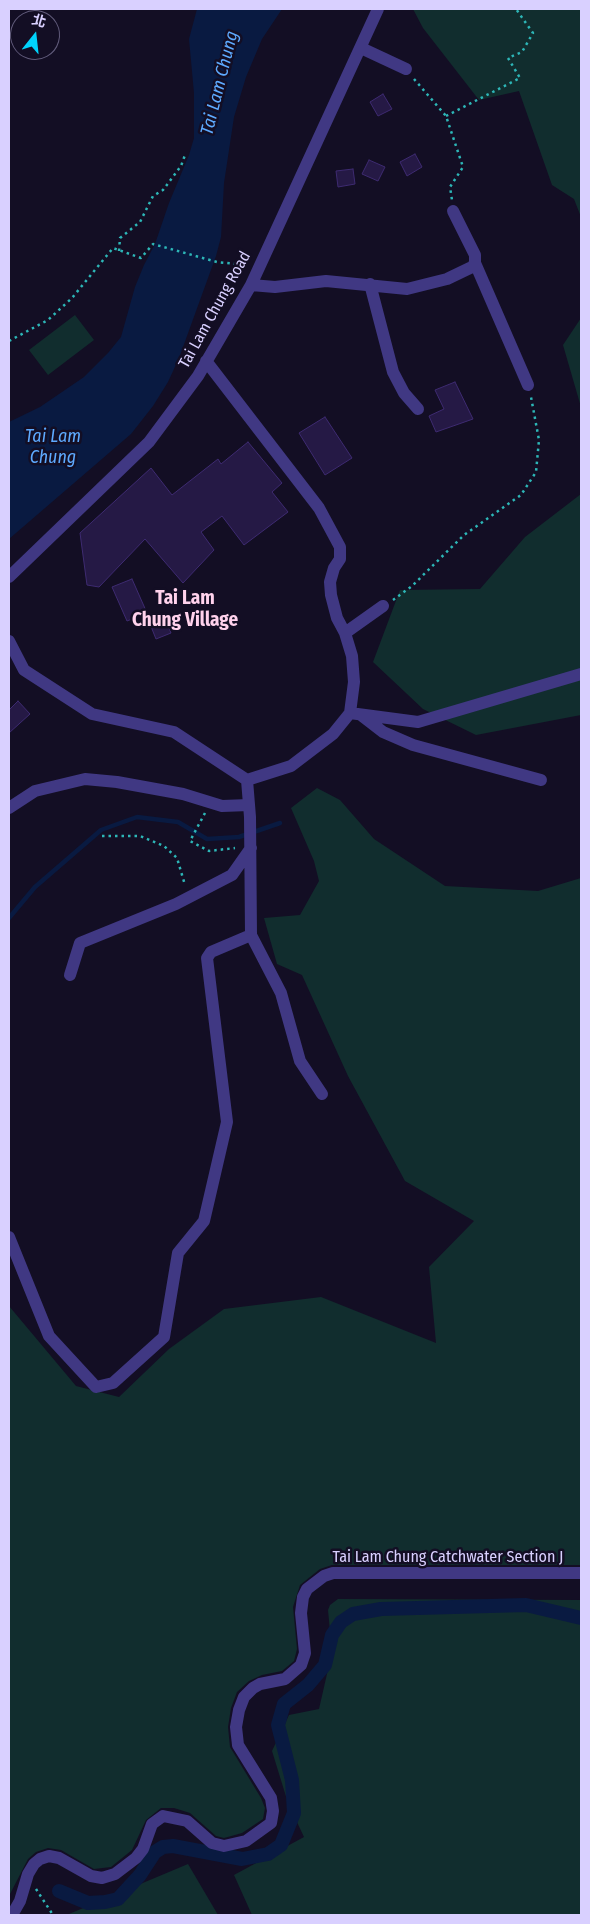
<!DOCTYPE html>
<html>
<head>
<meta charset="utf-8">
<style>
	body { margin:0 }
	#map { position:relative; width:590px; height:1924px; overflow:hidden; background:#130e24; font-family:"Fira Sans Condensed","Noto Sans TC",sans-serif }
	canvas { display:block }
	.frame { position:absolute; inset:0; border:10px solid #d9d0ff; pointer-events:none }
	.north { position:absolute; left:10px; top:10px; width:50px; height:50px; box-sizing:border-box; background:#130e24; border:1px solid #625c7c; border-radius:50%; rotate:16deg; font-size:14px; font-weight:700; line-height:20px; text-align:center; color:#d9d0ff }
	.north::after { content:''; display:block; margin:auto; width:18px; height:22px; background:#00d2fb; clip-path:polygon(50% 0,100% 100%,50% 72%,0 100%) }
</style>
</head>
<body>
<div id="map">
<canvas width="590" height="1924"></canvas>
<div class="frame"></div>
<div class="north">北</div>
</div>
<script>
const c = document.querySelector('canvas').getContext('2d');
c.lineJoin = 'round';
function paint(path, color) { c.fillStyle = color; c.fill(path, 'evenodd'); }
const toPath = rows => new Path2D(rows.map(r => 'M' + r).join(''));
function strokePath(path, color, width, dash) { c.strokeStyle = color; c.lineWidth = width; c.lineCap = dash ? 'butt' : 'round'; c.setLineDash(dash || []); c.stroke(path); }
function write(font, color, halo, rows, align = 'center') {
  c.font = font + ' "Fira Sans Condensed",sans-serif'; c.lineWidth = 5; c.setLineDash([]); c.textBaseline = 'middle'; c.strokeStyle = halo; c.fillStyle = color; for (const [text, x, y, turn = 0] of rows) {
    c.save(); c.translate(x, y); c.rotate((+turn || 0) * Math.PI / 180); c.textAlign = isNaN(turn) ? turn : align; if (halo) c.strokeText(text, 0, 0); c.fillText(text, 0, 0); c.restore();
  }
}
paint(toPath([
	[413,9,581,9,581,217,574,199,552,185,519,91,479,100,423,28],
	[75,315,94,340,48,375,29,350],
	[581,318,581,407,563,345],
	[581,494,581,715,476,735,423,709,373,662,400,590,480,589,525,537],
	[317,788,340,800,374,839,445,886,538,891,581,878,581,1565,332,1565,320,1569,300,1585,293,1607,297,1649,294,1661,282,1671,262,1675,249,1681,237,1692,231,1708,228,1727,230,1747,261,1798,265,1808,263,1819,242,1833,224,1838,216,1836,190,1813,174,1808,161,1808,146,1820,132,1850,111,1867,94,1869,61,1850,48,1848,36,1852,28,1859,9,1896,9,1306,76,1386,119,1397,169,1349,224,1309,321,1297,436,1343,429,1267,474,1221,405,1181,348,1076,302,975,277,964,264,918,300,915,319,881,314,861,291,808],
	[338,1599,581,1600,581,1915,252,1915,234,1875,304,1837,288,1803,272,1751,289,1715,319,1709,332,1652,328,1610,330,1605],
	[188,1864,218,1915,63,1915,69,1914]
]), '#112d2e');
paint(toPath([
	[197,9,282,9,262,39,246,77,234,117,224,183,221,237,216,256,179,358,168,382,153,406,131,434,9,539,9,422,40,407,84,377,108,353,121,337,135,287,144,265,155,244,169,203,189,155,194,138,194,93,189,39]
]), '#091a41');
strokePath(toPath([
	[9,918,35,887,101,830,137,817,178,822,207,839,239,837,280,823]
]), '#091a41', 4.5);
strokePath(toPath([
	[59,1891,88,1903,105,1902,118,1899,140,1875,155,1852,163,1847,173,1846,242,1859,268,1854,281,1845,294,1813,292,1780,278,1725,284,1704,308,1685,325,1665,332,1635,341,1622,353,1614,381,1609,526,1605,581,1618]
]), '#091a41', 14);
const building = toPath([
	[383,94,392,109,378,116,370,102,383,94],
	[415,154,422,167,407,176,400,162,415,154],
	[369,160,385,167,378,181,362,174,369,160],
	[353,169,355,184,338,187,336,171,353,169],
	[455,382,473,419,436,432,429,416,444,409,435,390,455,382],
	[325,417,352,458,325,475,299,433,325,417],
	[248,442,282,483,272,492,288,512,244,545,222,516,201,532,214,550,183,583,145,539,99,587,87,585,80,533,151,468,172,495,218,459,221,464,248,442],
	[132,579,147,613,127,621,112,587,132,579],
	[165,618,171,633,156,639,150,624,165,618],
	[18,701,30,714,9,733,9,710,18,701]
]);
paint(building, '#251945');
strokePath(building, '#3e2b71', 1);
strokePath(toPath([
	[414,79,446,116,463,167,450,187,452,200],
	[446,116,520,78,508,58,522,52,533,33,516,9],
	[119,251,120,238,140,222,153,196,163,190,181,166,185,155],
	[9,341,48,320,72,298,113,248,141,258,153,244,217,262,246,265],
	[393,600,412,586,464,535,521,495,536,472,539,440,531,397],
	[205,813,190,841,209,851,235,848],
	[102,836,140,836,164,846,177,858,185,885],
	[36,1889,53,1915]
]), '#2db6b7', 2.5, [2.5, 4]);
strokePath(toPath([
	[361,48,406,69],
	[475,263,528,385],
	[370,284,393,372,404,393,418,409],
	[251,285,275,287,326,281,407,289,447,279,472,267,475,263,475,255,453,211],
	[206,361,319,508,340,547,340,559,334,568,330,582,331,595,337,618,345,633,352,656,354,682,350,713],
	[9,577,149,442,198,376,251,285,378,9],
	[345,633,383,606],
	[9,641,24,670,92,714,174,732,247,780,250,817,251,935,281,993,300,1061,322,1094],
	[361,715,383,732,413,745,541,780],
	[247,780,291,766,333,734,350,713,418,722,581,674],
	[9,808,35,791,85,779,117,782,183,794,222,806,249,805],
	[70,975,80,943,176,904,232,875,251,848],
	[9,1237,49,1336,96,1387,113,1383,164,1337,178,1253,204,1221,227,1122,207,958,211,952,251,935],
	[12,1915,20,1901,28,1874,34,1864,40,1859,49,1856,59,1858,91,1876,102,1878,115,1874,136,1858,143,1849,152,1824,163,1816,187,1821,212,1843,224,1846,246,1841,271,1823,273,1811,271,1798,238,1745,236,1727,239,1710,244,1697,253,1688,260,1684,285,1679,301,1665,305,1653,301,1613,303,1597,307,1589,324,1576,333,1573,581,1573]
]), '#403883', 12);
write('16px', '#d9d0ff', '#130e24', [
	["Tai Lam Chung Road",215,310,-61],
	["Tai Lam Chung Catchwater Section J",448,1558]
]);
write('italic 18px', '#5eaaff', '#130e24', [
	["Tai Lam Chung",220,83,-76],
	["Tai Lam",53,437],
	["Chung",53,458]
]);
write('bold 19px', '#ffd2ec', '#130e24', [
	["Tai Lam",185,599],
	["Chung Village",185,621]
]);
</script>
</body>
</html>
